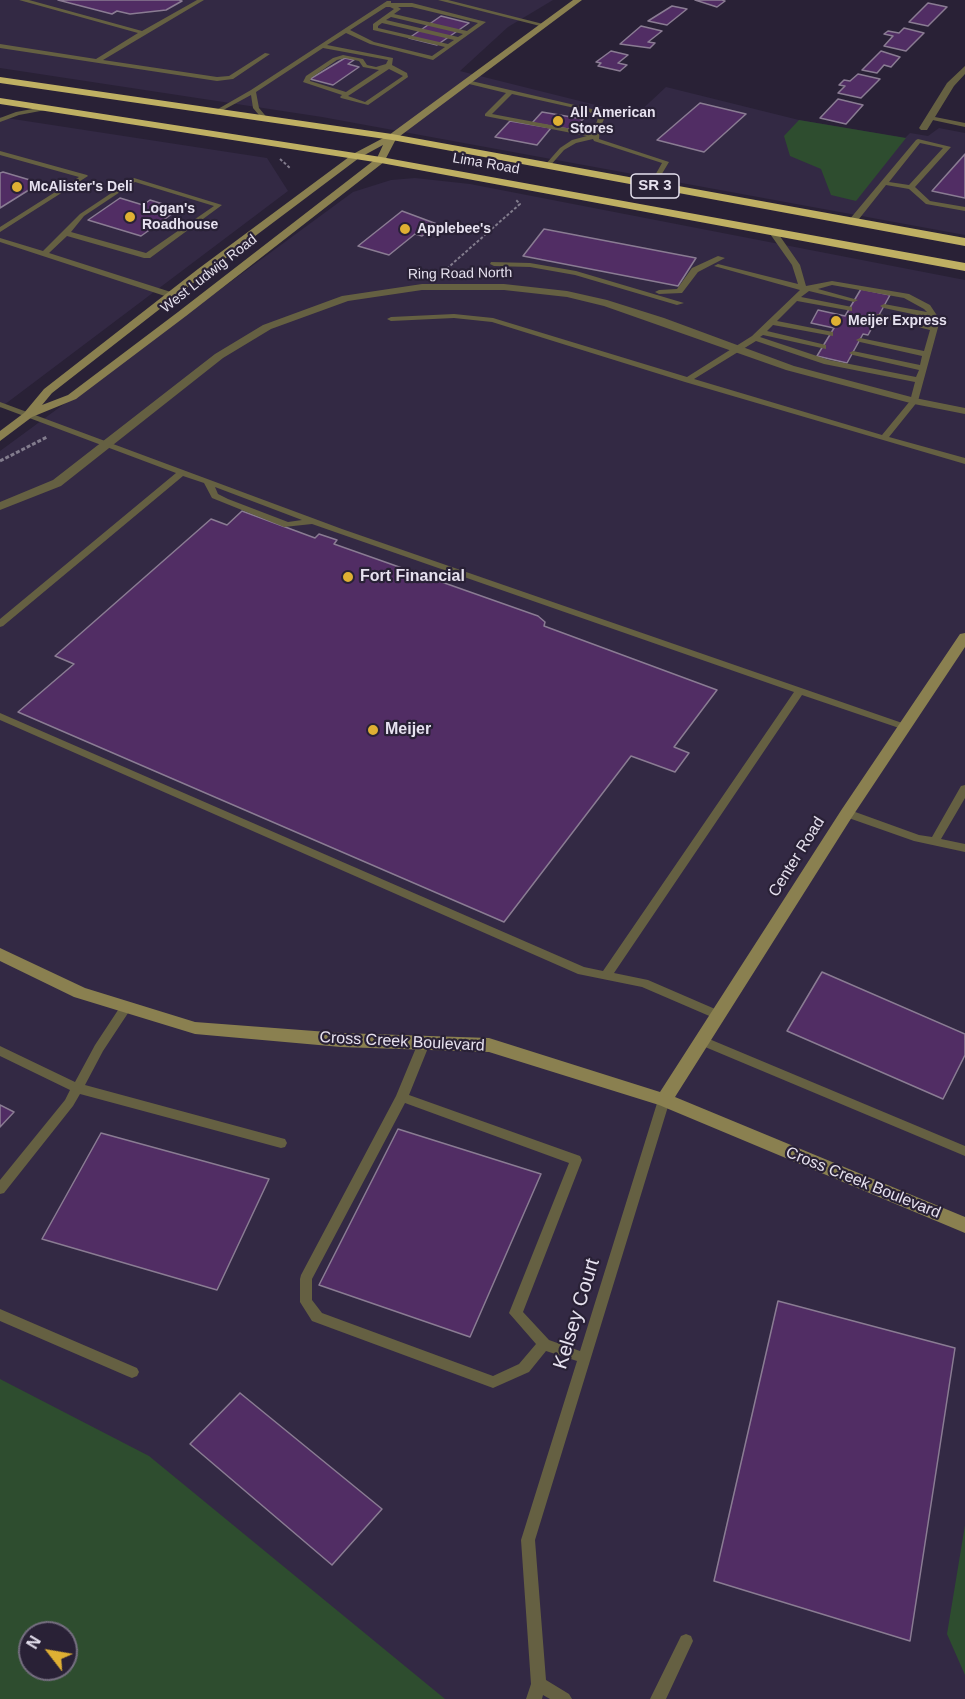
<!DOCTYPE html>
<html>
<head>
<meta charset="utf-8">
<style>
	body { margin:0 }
	#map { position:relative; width:965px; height:1699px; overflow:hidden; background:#292136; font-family:Arial,sans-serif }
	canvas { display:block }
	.north { position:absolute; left:18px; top:1621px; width:60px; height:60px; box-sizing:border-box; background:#292136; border:2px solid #756e80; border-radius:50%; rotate:301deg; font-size:16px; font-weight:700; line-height:24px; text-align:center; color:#e6e1ef }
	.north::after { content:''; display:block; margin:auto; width:21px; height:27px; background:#dfb033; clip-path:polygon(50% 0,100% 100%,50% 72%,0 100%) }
</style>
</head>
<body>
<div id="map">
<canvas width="965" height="1699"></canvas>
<div class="north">N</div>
</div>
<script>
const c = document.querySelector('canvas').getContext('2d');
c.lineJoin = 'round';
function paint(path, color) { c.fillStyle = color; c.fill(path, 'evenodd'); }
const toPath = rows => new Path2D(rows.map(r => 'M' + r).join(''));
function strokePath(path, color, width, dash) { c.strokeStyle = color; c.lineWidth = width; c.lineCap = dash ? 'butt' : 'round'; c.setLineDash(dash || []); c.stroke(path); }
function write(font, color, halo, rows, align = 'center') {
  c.font = font + ' Arial,sans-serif'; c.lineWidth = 4.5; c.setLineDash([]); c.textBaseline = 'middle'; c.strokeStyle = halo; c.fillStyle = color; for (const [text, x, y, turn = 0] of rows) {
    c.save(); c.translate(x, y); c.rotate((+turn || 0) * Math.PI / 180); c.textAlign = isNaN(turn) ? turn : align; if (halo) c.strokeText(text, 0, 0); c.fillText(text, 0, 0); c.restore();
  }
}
paint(toPath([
	[0,0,553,0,508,27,460,71,636,115,666,87,799,120,905,138,910,133,928,136,939,128,965,133,965,235,322,117,0,68],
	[0,117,267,158,288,191,0,408],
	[415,178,470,184,965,280,965,1699,0,1699,0,451,353,192,391,180],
	[30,1633,66,1633,66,1669,30,1669]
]), '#332944');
paint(toPath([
	[799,120,906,138,856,201,831,195,821,169,790,156,784,136],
	[0,1379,149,1456,445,1699,0,1699],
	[30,1633,66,1633,66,1669,30,1669],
	[965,1525,965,1675,947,1634]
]), '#2e4d2f');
const building = toPath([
	[58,0,179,0,182,1,166,10,130,14,117,11,112,14,58,0],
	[695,0,722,0,725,1,717,7,695,0],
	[928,3,947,7,928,26,909,22,928,3],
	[672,6,687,9,667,25,648,21,672,6],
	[441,16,469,23,437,45,409,38,441,16],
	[641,26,662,31,648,42,655,43,650,48,620,44,641,26],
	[904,28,924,33,906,51,884,46,893,36,884,34,888,31,899,33,904,28],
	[611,51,628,55,618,63,627,65,620,71,598,66,601,63,596,62,611,51],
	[881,51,900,57,891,67,884,65,877,73,862,70,881,51],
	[345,58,354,60,348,64,359,67,333,85,310,79,345,58],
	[858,74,880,79,861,98,838,93,845,86,839,85,844,80,850,81,858,74],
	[838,99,863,105,846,124,820,118,838,99],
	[700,103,746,114,704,152,657,140,700,103],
	[542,112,583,119,574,130,532,123,542,112],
	[510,121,551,128,537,145,495,137,510,121],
	[965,154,965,198,932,191,965,154],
	[3,172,40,183,0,208,0,173,3,172],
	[120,198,143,205,150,200,163,204,156,209,172,214,141,236,88,220,120,198],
	[402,211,437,224,422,236,415,234,389,255,358,246,402,211],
	[544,229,696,258,678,286,523,256,544,229],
	[861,289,890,295,868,335,863,334,847,363,817,356,834,328,811,323,818,310,845,316,861,289],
	[242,511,315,538,319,534,337,540,334,544,538,616,545,622,544,626,717,690,674,747,689,753,675,772,631,756,504,922,18,712,74,664,55,656,211,519,227,525,242,511],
	[822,972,965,1034,965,1055,943,1099,787,1031,822,972],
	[0,1105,14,1112,0,1127,0,1105],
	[398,1129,541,1174,470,1337,319,1285,398,1129],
	[101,1133,269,1179,217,1290,42,1239,101,1133],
	[778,1301,955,1348,910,1641,714,1581,778,1301],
	[240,1393,382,1509,332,1565,190,1444,240,1393]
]);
paint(building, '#512d64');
strokePath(building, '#8a7c93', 1.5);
strokePath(toPath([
	[280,159,290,168],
	[443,272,520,204,515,199]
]), '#827c8d', 2, [3, 2]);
strokePath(toPath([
	[0,461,47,437]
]), '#827c8d', 3, [4, 2]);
paint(toPath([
	[19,0,29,0,142,31,197,0,204,0,103,60,217,77,229,76,265,53,270,54,233,79,217,81,0,48,0,44,96,59,138,33,19,0],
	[438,0,448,0,547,25,544,27,438,0],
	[387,1,391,1,391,3,412,3,486,22,433,60,370,44,346,33,327,45,393,58,392,65,407,73,408,77,368,105,341,98,340,97,342,95,303,82,306,76,333,58,343,55,363,59,367,65,376,67,386,64,388,60,323,48,256,92,259,108,269,120,268,121,264,121,253,108,251,95,216,114,211,113,251,90,387,1],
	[386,7,390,7,394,9,373,24,373,30,445,47,432,56,374,42,350,30,386,7],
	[398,7,412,7,478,23,467,31,394,14,401,9,398,7],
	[391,17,463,34,458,37,386,20,391,17],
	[382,23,454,40,448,44,378,28,378,26,382,23],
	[345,58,359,61,363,67,379,70,346,92,310,81,311,78,337,60,345,58],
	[389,69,403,76,365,102,348,96,389,69],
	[467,80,592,109,605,117,600,128,599,139,669,162,654,187,650,187,649,186,662,163,594,141,593,139,576,143,564,150,549,167,545,167,545,165,560,148,572,140,587,136,485,116,485,114,506,93,465,83,465,81,467,80],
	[512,94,588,111,598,118,593,133,492,114,512,94],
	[49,106,52,108,51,109,19,115,0,122,0,118,16,112,49,106],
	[930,116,965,123,965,127,928,119,927,118,930,116],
	[918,139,951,147,915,187,930,201,965,207,965,211,926,204,909,189,886,185,855,224,849,224,849,220,916,140,918,139],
	[920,143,943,148,909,185,889,182,920,143],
	[0,151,87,175,88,176,0,232,0,227,79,177,0,155,0,151],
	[134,178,222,205,150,258,144,258,67,236,49,253,174,293,174,297,168,297,0,242,0,238,43,251,80,214,134,178],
	[135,182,214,206,146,253,71,232,84,216,135,182],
	[769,229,775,229,800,265,806,286,832,281,909,294,930,305,940,320,918,401,889,437,965,458,965,464,685,382,492,322,454,318,391,321,387,319,391,317,454,314,493,318,687,377,752,336,800,290,714,266,718,264,798,284,792,265,768,231,769,229],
	[832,285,904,298,924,309,927,312,884,304,880,306,884,308,931,318,932,320,931,325,878,314,874,316,930,330,924,351,860,338,856,340,860,342,922,356,920,365,853,351,849,353,853,355,919,370,916,377,829,360,760,337,763,335,826,349,826,345,767,331,773,325,833,336,833,332,777,321,797,301,852,311,852,307,801,297,809,291,854,302,858,300,818,289,832,285],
	[756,341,824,364,915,382,910,401,882,435,694,379,756,341],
	[718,256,725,258,698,272,682,293,659,294,655,292,659,290,677,289,692,268,718,256],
	[491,262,530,263,576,271,684,303,677,305,575,275,530,267,494,266,490,264,491,262],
	[0,402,342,529,908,725,910,727,908,729,902,729,802,695,614,973,648,980,722,1012,724,1015,722,1018,714,1018,642,987,578,974,0,720,0,713,584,967,603,971,794,692,312,524,284,527,212,498,204,483,183,476,3,626,0,627,0,619,176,473,0,407,0,402],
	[215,487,302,520,288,522,228,499,218,494,215,487],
	[965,785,965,798,941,839,965,844,965,852,914,841,843,816,842,813,847,809,919,835,932,837,961,786,965,785],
	[126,1003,130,1004,132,1007,103,1051,85,1085,281,1138,285,1139,287,1143,285,1147,281,1148,80,1094,73,1106,4,1193,0,1194,0,1180,65,1100,70,1090,0,1056,0,1046,75,1082,95,1045,122,1004,126,1003],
	[702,1036,965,1146,965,1156,698,1044,696,1041,698,1038,702,1036],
	[424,1038,428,1040,430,1043,409,1095,580,1156,582,1160,523,1312,549,1340,580,1351,658,1100,660,1097,664,1095,668,1097,670,1100,535,1540,546,1680,569,1694,572,1699,550,1699,543,1695,542,1699,526,1699,531,1684,521,1540,577,1361,546,1351,529,1372,493,1388,312,1321,300,1302,300,1279,301,1275,396,1096,418,1043,420,1040,424,1038],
	[405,1103,569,1163,509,1313,536,1344,519,1364,493,1376,322,1313,312,1300,312,1279,405,1103],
	[0,1309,137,1368,139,1372,137,1376,132,1378,127,1376,0,1321,0,1309],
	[686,1634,691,1636,693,1641,666,1699,650,1699,681,1636,686,1634]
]), '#656042');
paint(toPath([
	[965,66,965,74,954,86,927,130,921,130,919,128,947,83,965,66],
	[422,284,504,284,567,291,607,300,664,318,794,366,915,398,965,408,965,414,914,404,786,370,604,306,567,297,504,290,422,290,348,301,271,329,223,358,61,486,0,510,0,502,53,480,215,354,263,325,342,296,422,284]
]), '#656042');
paint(toPath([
	[573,0,582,0,396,139,384,162,186,316,76,399,32,417,0,441,0,431,24,413,44,389,198,269,353,154,389,135,573,0],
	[383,145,377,158,178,312,68,395,42,405,52,393,206,273,359,158,383,145],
	[965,633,965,647,852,817,675,1097,965,1217,965,1233,659,1105,489,1052,341,1047,195,1034,74,997,0,961,0,948,85,988,195,1022,341,1033,489,1038,660,1092,842,809,960,634,965,633]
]), '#8a8050');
paint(toPath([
	[0,77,392,134,965,238,965,246,392,140,0,83,0,77],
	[0,98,381,157,965,263,965,271,381,163,0,104,0,98]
]), '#bfb063');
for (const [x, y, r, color] of [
	[558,121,6,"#dfb033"],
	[17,187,6,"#dfb033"],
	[130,217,6,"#dfb033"],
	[405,229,6,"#dfb033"],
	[836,321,6,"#dfb033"],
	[348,577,6,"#dfb033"],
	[373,730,6,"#dfb033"]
]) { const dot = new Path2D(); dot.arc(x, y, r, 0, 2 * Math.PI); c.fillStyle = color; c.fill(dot); strokePath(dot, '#292136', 2); }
write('bold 14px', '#e6e1ef', '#292136', [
	["All American",570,113],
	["Stores",570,129],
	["McAlister's Deli",29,187],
	["Logan's",142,209],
	["Roadhouse",142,225],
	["Applebee's",417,229],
	["Meijer Express",848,321]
], 'left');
write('14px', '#e6e1ef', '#292136', [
	["Lima Road",486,164,10],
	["West Ludwig Road",209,274,-38],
	["Ring Road North",460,274,-1]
]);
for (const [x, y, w] of [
	[655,186,48]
]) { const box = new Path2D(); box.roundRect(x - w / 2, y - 12, w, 24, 4.5); c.fillStyle = '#292136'; c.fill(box); strokePath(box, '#e6e1ef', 1.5); }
write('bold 15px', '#e6e1ef', null, [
	["SR 3",655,186]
]);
write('bold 16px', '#e6e1ef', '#292136', [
	["Fort Financial",360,577],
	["Meijer",385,730]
], 'left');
write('16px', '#e6e1ef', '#292136', [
	["Center Road",797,857,-58],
	["Cross Creek Boulevard",402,1042,3],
	["Cross Creek Boulevard",863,1183,22]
]);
write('20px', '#e6e1ef', '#292136', [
	["Kelsey Court",577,1314,-73]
]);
</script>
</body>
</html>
